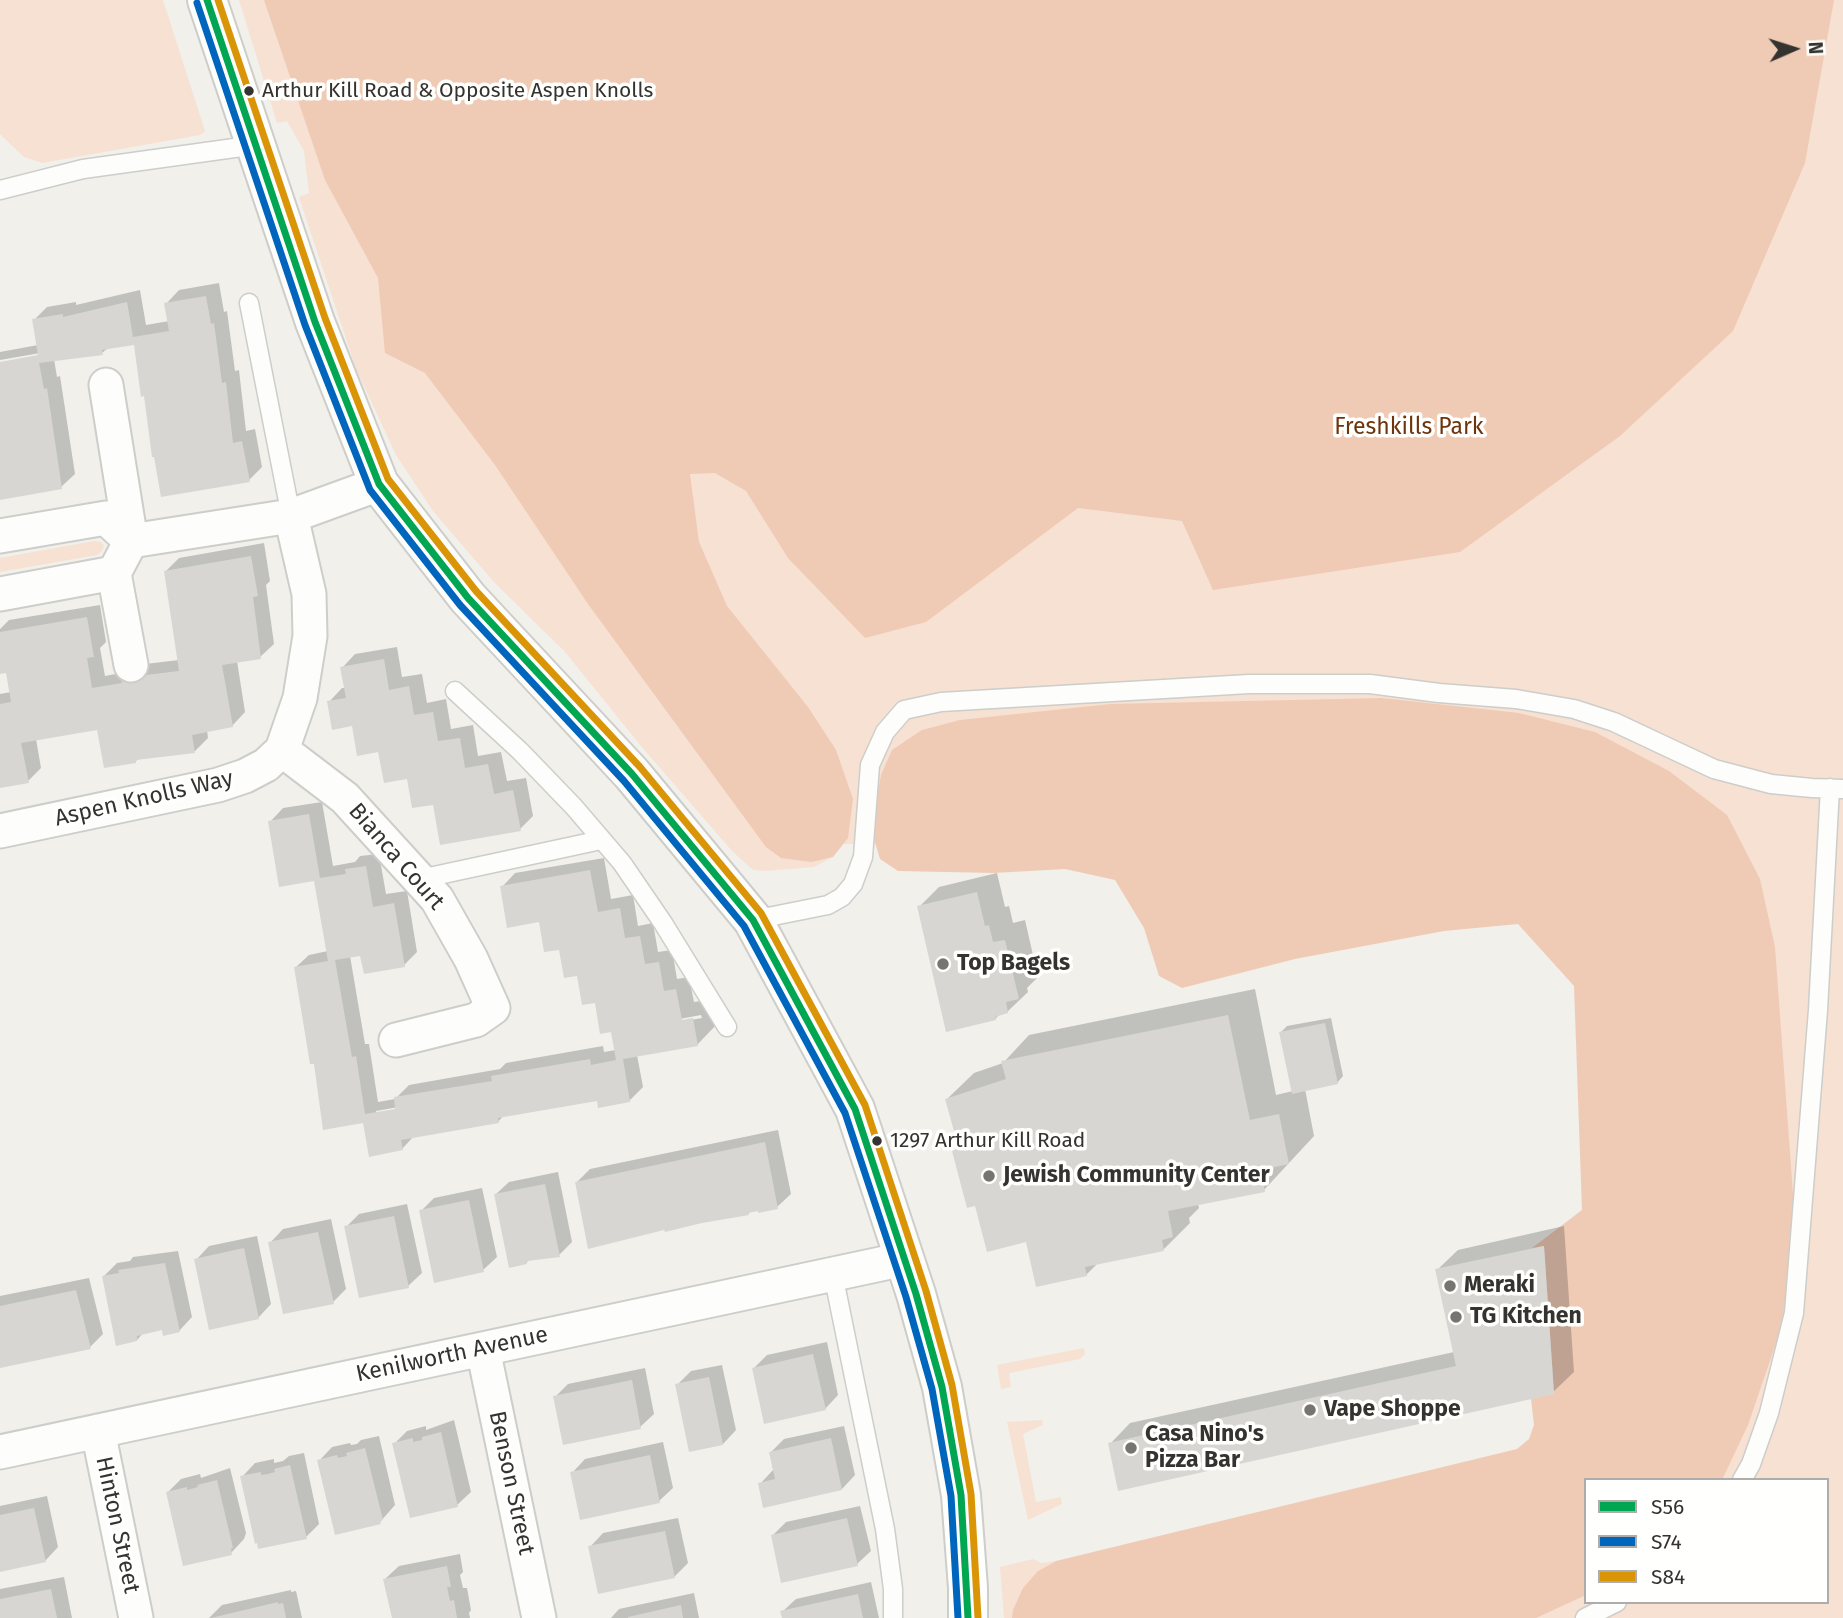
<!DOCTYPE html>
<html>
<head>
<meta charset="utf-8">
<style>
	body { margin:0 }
	#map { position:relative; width:1843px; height:1618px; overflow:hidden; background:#f1f0eb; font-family:"Fira Sans",sans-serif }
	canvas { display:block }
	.legend { position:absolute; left:1584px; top:1478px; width:245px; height:126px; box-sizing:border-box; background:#fffffd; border:2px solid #aeadab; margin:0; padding:9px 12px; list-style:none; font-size:21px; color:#343330 }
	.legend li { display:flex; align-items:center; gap:14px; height:35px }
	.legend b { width:35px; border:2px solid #aeadab }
	.north { position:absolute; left:1759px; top:14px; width:70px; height:70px; -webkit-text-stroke:5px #fffffd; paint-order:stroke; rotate:87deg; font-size:19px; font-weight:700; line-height:28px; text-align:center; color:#343330 }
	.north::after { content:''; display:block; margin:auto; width:24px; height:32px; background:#343330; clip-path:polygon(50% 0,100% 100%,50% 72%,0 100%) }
</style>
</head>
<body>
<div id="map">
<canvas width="1843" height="1618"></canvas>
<ul class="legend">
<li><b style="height:9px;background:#00a651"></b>S56</li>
<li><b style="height:9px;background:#0065bd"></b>S74</li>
<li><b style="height:9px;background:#da9507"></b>S84</li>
</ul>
<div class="north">N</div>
</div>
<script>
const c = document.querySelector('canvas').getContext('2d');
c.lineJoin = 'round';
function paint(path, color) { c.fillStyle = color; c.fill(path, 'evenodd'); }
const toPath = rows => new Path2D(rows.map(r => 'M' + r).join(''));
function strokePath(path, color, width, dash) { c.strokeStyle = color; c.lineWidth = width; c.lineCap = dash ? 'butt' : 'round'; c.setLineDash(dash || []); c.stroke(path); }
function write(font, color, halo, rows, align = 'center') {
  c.font = font + ' "Fira Sans",sans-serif'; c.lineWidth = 7; c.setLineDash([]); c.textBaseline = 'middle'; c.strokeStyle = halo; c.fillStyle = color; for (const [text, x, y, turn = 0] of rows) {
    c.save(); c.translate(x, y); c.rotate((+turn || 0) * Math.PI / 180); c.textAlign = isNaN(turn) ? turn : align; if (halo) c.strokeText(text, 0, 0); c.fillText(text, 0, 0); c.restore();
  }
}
paint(toPath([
	[0,0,163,0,205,131,200,135,42,163,24,157,0,134],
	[239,0,1843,0,1843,1618,1004,1618,1000,1567,1033,1559,1041,1563,1056,1561,1038,1571,1586,1497,1586,1602,1827,1602,1827,1480,1659,1480,1617,862,763,842,812,862,833,857,814,867,765,871,753,870,732,851,641,746,565,652,493,581,433,511,396,455,356,369,299,197,309,193,304,151,287,121,277,123],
	[94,541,101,542,104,546,102,551,97,555,0,572,0,558],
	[1084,1348,1085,1354,1080,1359,1009,1373,1011,1387,1001,1389,997,1365],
	[1042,1420,1043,1425,1023,1434,1036,1502,1061,1497,1062,1504,1028,1520,1007,1422]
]), '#f7e1d3');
paint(toPath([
	[264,0,1834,0,1805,163,1733,331,1620,436,1460,552,1213,590,1182,521,1078,508,926,622,865,638,788,558,746,491,715,473,690,474,699,542,727,606,808,707,836,750,853,799,848,838,833,857,812,862,781,858,766,847,588,604,495,465,425,373,385,353,378,278,325,180],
	[1382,698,1519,713,1595,732,1669,771,1727,815,1760,879,1775,947,1799,1276,1748,1425,1722,1480,1586,1480,1586,1595,1536,1618,1012,1618,1013,1610,1023,1588,1038,1571,1056,1561,1517,1449,1529,1439,1534,1425,1531,1399,1554,1393,1544,1246,1532,1248,1582,1210,1574,986,1518,924,1444,931,1295,959,1182,988,1159,976,1144,928,1115,880,1065,869,994,873,898,871,880,859,875,842,875,808,881,775,892,750,922,730,960,720,1110,704]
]), '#efcbb6');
paint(toPath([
	[219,283,224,312,227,311,235,371,239,370,246,431,255,429,262,467,249,480,146,394,136,343,108,348,102,353,54,359,57,377,60,376,75,474,61,487,0,498,0,364,47,356,46,352,0,360,0,352,38,345,34,320,47,307,76,302,76,305,140,290,146,325,169,321,166,304,179,290],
	[264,543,270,581,266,585,274,644,260,657,237,661,245,712,232,726,207,730,208,738,195,751,139,758,136,761,98,728,36,739,41,768,28,781,0,785,0,694,11,692,7,670,0,661,0,629,9,620,100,605,106,642,100,648,105,676,131,671,137,665,179,660,166,571,179,558],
	[397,647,402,677,422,674,427,703,446,699,451,729,473,725,478,756,501,752,507,781,526,778,533,816,520,829,434,803,329,702,342,688,346,688,342,668,355,654],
	[322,802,333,866,355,862,360,856,379,854,386,894,407,891,417,952,404,965,362,954,350,956,365,1044,369,1044,378,1102,395,1099,409,1085,500,1069,506,1063,603,1046,604,1052,616,1050,613,1030,561,948,540,920,502,887,515,873,604,858,611,899,633,895,638,926,653,923,658,952,672,950,677,979,689,977,694,1002,713,999,717,1024,697,1045,637,1055,643,1087,629,1101,598,1099,504,1115,498,1122,414,1136,402,1149,364,1121,315,1061,295,968,309,955,328,951,316,879,270,822,283,808],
	[701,1015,702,1018,674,1023,674,1020],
	[404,1106,404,1109,376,1114,376,1111],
	[997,873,1005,907,1009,906,1013,923,1025,920,1038,977,1027,988,1028,992,1007,1012,1000,1014,995,1019,919,907,939,887],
	[1255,989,1276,1095,1293,1091,1281,1032,1287,1026,1331,1018,1343,1076,1337,1083,1305,1089,1314,1136,1264,1190,1198,1204,1199,1208,1189,1218,1190,1223,1164,1249,1098,1263,1086,1275,1027,1240,976,1204,954,1151,960,1145,947,1099,974,1073,1003,1063,1029,1035],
	[778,1130,791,1194,777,1207,752,1210,748,1214,577,1182,590,1169],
	[558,1172,572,1242,559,1255,530,1259,527,1262,495,1195,509,1182],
	[482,1188,497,1257,483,1270,421,1211,434,1198],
	[407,1204,422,1273,408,1286,346,1227,359,1214],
	[331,1219,346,1289,333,1302,270,1243,283,1229],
	[1564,1226,1574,1372,1553,1392,1110,1444,1130,1423,1454,1352,1437,1270,1458,1250],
	[257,1236,271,1304,258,1318,196,1260,209,1246],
	[178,1251,192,1317,179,1331,163,1328,144,1332,137,1340,103,1277,117,1263,130,1261,133,1257],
	[89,1278,103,1334,90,1347,0,1366,0,1296],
	[827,1342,838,1395,825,1409,754,1368,767,1355],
	[722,1365,736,1430,723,1444,677,1385,691,1371],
	[645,1368,654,1414,640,1427,555,1397,568,1384],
	[454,1420,471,1492,457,1505,394,1444,407,1431,426,1426,426,1430],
	[844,1426,855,1475,842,1489,760,1484,773,1470,771,1452,784,1439],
	[379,1436,395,1505,380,1522,319,1461,332,1447,350,1443,351,1445,357,1444,361,1440],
	[663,1442,673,1488,659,1501,572,1473,585,1459],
	[304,1453,319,1524,306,1537,242,1477,255,1463,274,1459,274,1463,283,1461,289,1456],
	[230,1468,246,1533,244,1539,231,1553,168,1492,181,1479,200,1474,201,1478],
	[47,1496,58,1547,45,1561,0,1570,0,1506],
	[860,1506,871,1551,857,1564,773,1535,786,1522],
	[678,1518,688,1563,674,1577,590,1547,603,1533],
	[460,1554,463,1572,460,1575,463,1588,467,1588,471,1610,469,1613,470,1618,393,1618,385,1579,399,1566],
	[64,1577,72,1618,0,1618,0,1589],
	[871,1582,879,1618,784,1618,782,1612,796,1599],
	[291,1590,291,1592,296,1591,302,1618,209,1618,222,1605],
	[694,1593,699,1618,611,1618,619,1609]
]), '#0003');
paint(toPath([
	[206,296,211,324,214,323,222,383,226,382,233,443,242,441,250,482,161,497,154,457,152,457,144,396,141,397,134,345,102,350,103,355,39,363,44,389,47,388,62,489,0,500,0,362,38,355,32,319,63,314,63,317,127,302,133,337,169,331,164,303],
	[251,556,258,596,253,597,261,659,222,665,233,727,192,735,195,753,136,760,136,763,104,768,97,730,21,743,29,783,0,788,0,704,11,702,6,673,0,674,0,632,87,617,94,657,87,658,92,688,122,683,121,678,179,671,164,571],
	[384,659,389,690,409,686,414,715,433,712,438,741,460,738,465,768,488,764,494,794,513,790,521,831,440,845,433,805,412,808,407,779,384,783,378,752,357,756,352,726,332,730,327,701,346,698,340,667],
	[309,814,320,878,346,874,345,869,366,866,373,907,394,903,405,967,364,974,360,956,335,960,352,1057,356,1056,365,1114,395,1109,394,1097,492,1081,491,1076,590,1059,591,1065,616,1060,611,1032,600,1034,595,1003,582,1005,577,976,564,978,559,950,544,952,539,922,507,928,500,886,590,870,598,912,620,908,625,938,640,936,645,964,659,962,664,991,676,989,682,1020,693,1018,698,1046,623,1059,630,1102,598,1108,597,1101,498,1118,499,1123,401,1140,403,1150,369,1157,363,1123,323,1130,314,1064,310,1064,294,967,328,961,314,881,279,887,268,821],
	[977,892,985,926,989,925,993,942,1005,940,1019,999,1006,1002,1008,1013,995,1017,996,1020,946,1032,917,906],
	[1228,1015,1250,1120,1279,1114,1289,1164,1261,1170,1265,1192,1168,1211,1173,1237,1162,1240,1164,1251,1085,1267,1087,1276,1036,1287,1026,1242,987,1252,975,1206,967,1208,952,1151,959,1149,945,1099,1006,1079,1001,1061],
	[1325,1023,1338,1084,1292,1094,1279,1032],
	[765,1142,778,1209,758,1213,758,1211,748,1213,749,1215,702,1223,665,1232,664,1230,588,1249,575,1182],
	[545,1184,560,1257,527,1261,527,1264,509,1268,494,1194],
	[469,1200,484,1272,434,1283,419,1210],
	[394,1216,409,1288,359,1298,344,1226],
	[318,1232,334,1304,283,1314,268,1242],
	[1544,1246,1554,1394,1118,1491,1108,1443,1456,1366,1435,1269],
	[244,1248,259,1319,209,1330,194,1259],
	[165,1263,180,1332,163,1336,162,1330,137,1336,137,1341,116,1346,102,1276,119,1273,118,1270],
	[76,1290,91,1349,0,1368,0,1306],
	[813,1354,826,1410,764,1424,752,1368],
	[709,1377,723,1445,689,1452,675,1384],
	[632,1380,641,1429,563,1445,553,1396],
	[441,1432,458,1507,410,1518,392,1443,413,1438,413,1442,422,1440,422,1437],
	[831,1438,842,1490,763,1508,758,1483,775,1479,769,1452],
	[365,1448,383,1520,380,1521,381,1524,335,1535,317,1460,337,1455,338,1458,347,1456,346,1453],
	[650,1455,660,1503,580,1520,570,1472],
	[290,1465,307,1539,258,1549,257,1543,255,1544,240,1476,261,1472,261,1475,268,1474,275,1472,274,1469],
	[217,1480,233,1548,231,1549,232,1555,183,1566,166,1492,187,1487,187,1490,198,1487,197,1485],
	[34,1508,46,1562,0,1572,0,1515],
	[847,1518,858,1566,781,1583,771,1535],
	[665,1531,675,1578,598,1594,588,1546],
	[447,1566,451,1587,447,1587,450,1601,454,1600,457,1618,392,1618,383,1579],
	[51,1589,57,1618,0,1618,0,1599],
	[858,1594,863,1618,782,1618,780,1611],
	[278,1602,278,1604,283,1603,286,1618,211,1618],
	[681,1605,683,1618,628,1618,628,1617]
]), '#d8d6d3');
const service = toPath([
	[0,190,83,169,256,145],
	[249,303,291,516],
	[455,691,520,751,574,807,622,863,663,923,727,1027],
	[420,879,601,840],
	[753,920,828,905,842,897,853,884,863,857,870,765,885,732,904,710,941,702,1249,684,1370,684,1439,693,1516,699,1574,709,1614,722,1714,769,1771,784,1812,788,1843,789],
	[833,1274,885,1529,893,1589,893,1618],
	[1742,1480,1751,1464,1769,1413,1794,1313,1818,1010,1830,788],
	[1585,1618,1617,1602]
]);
const minor = toPath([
	[0,536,106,518,131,541],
	[131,541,291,516,379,484],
	[114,573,131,665],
	[0,594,114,573,131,541,106,385],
	[282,750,345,798,437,899,471,959,493,1008,476,1020,396,1040],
	[0,831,218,785,245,776,266,765,282,750,300,698,310,636,309,594,291,516],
	[483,1349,539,1618],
	[98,1431,136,1618],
	[0,1452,904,1259]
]);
const tertiary = toPath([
	[207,0,315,322,379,484,468,598,632,774,753,920,855,1109,916,1294,942,1387,961,1495,968,1588,968,1618]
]);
strokePath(service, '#cdcdca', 21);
strokePath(minor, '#cdcdca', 37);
strokePath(tertiary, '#cdcdca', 42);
strokePath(service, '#fdfdfc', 18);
strokePath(minor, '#fdfdfc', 33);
strokePath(tertiary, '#fdfdfc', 38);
strokePath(toPath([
	[207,0,315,322,379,484,468,598,632,774,753,920,855,1109,916,1294,942,1387,961,1495,968,1618]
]), '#00a651', 7);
strokePath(toPath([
	[197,3,305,325,370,490,460,605,624,781,744,926,845,1113,906,1297,932,1389,951,1496,958,1618]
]), '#0065bd', 7);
strokePath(toPath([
	[218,0,325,318,388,479,476,591,640,767,761,913,865,1105,926,1291,952,1385,971,1494,978,1618]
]), '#da9507', 7);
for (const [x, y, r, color] of [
	[249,91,6,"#343330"],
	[943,964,7,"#767571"],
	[877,1141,6,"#343330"],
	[989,1176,7,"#767571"],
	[1450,1286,7,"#767571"],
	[1456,1317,7,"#767571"],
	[1310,1410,7,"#767571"],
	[1131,1448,7,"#767571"]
]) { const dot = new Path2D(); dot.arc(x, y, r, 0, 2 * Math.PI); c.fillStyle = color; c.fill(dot); strokePath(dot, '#fffffd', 2.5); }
write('21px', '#343330', '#fffffd', [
	["Arthur Kill Road & Opposite Aspen Knolls",262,91],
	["1297 Arthur Kill Road",890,1141]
], 'left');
write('23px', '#6e340e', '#fffffd', [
	["Freshkills Park",1409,428]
]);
write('23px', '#343330', '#fffffd', [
	["Aspen Knolls Way",144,799,-13],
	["Bianca Court",396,857,49],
	["Kenilworth Avenue",452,1355,-12],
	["Benson Street",511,1483,78],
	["Hinton Street",117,1525,78]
]);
write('bold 23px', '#343330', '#fffffd', [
	["Top Bagels",957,964],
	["Jewish Community Center",1003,1176],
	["Meraki",1464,1286],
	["TG Kitchen",1470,1317],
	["Vape Shoppe",1324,1410],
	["Casa Nino's",1145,1435],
	["Pizza Bar",1145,1461]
], 'left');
</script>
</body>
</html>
